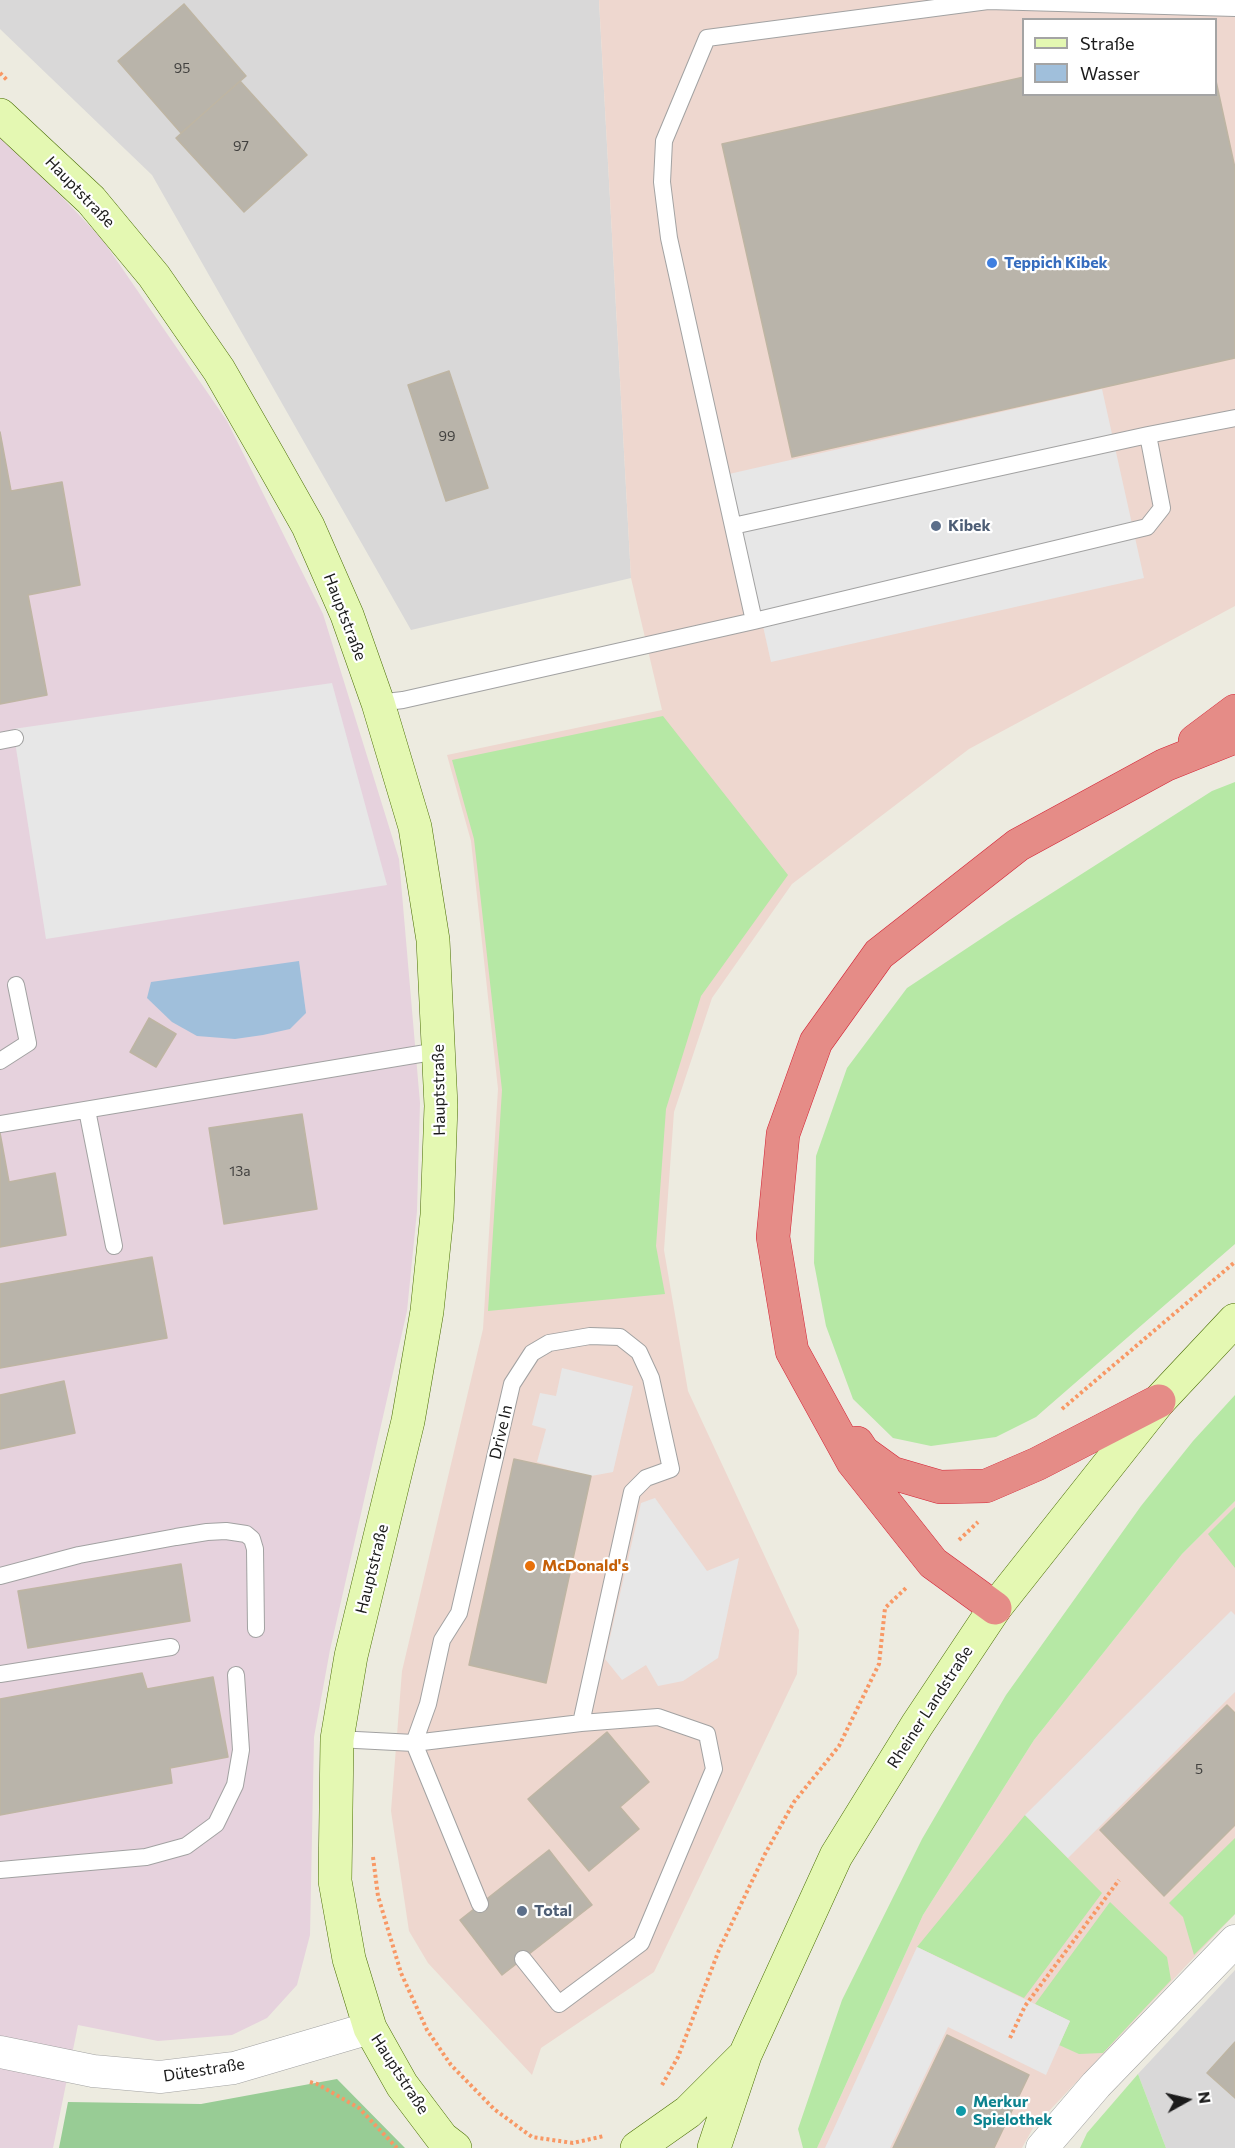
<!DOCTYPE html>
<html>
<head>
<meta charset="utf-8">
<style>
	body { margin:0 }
	#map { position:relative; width:1235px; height:2148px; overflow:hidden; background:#edebe0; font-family:Commissioner,sans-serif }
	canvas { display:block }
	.legend { position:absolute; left:1022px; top:18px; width:195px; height:78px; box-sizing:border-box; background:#fff; border:2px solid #a4a4a4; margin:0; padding:8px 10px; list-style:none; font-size:18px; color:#1b1b1b }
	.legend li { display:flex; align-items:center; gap:12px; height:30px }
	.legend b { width:30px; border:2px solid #a4a4a4 }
	.north { position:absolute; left:1157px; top:2070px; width:60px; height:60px; -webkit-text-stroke:4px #fff; paint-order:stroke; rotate:82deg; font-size:16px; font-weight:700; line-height:24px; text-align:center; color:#1b1b1b }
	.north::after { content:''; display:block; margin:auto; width:21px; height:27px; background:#1b1b1b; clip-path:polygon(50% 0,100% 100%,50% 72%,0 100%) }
</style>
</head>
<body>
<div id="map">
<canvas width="1235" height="2148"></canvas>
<ul class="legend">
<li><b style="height:8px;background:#e4f8b2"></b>Straße</li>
<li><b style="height:16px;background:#a0bfdb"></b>Wasser</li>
</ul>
<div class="north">N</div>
</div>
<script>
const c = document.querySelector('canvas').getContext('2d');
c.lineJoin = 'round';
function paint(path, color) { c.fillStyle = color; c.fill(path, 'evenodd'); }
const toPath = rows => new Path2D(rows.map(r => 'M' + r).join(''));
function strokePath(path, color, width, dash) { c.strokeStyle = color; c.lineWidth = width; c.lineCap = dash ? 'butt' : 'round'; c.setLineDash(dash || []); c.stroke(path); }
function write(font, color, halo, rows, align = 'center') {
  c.font = font + ' Commissioner,sans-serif'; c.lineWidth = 4.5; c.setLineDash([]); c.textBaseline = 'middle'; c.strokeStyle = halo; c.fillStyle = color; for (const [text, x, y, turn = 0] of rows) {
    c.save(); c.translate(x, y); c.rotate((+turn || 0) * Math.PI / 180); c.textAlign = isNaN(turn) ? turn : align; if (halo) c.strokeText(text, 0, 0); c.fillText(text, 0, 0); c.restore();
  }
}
paint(toPath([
	[0,0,599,0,631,578,411,630,152,175,0,29],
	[1235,1970,1235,2148,1166,2148,1138,2074]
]), '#d9d8d8');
paint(toPath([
	[599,0,1235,0,1235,606,969,749,792,884,712,998,674,1112,664,1250,688,1391,799,1630,797,1674,654,1972,541,2048,532,2075,428,1963,409,1931,391,1811,402,1671,483,1329,498,1089,471,841,447,755,662,710,631,578],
	[1024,20,1216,20,1216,94,1024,94],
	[1235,1501,1235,1914,1033,2128,1022,2148,817,2148,923,1915,1034,1740,1182,1554]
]), '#eed7cf');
paint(toPath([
	[0,132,102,239,227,421,323,614,399,859,420,1103,417,1211,407,1311,330,1650,314,1737,310,1935,297,1985,267,2018,232,2035,158,2041,78,2025,53,2148,0,2148]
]), '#e6d2dd');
paint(toPath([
	[663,716,788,875,701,996,666,1109,656,1246,665,1294,488,1311,502,1090,474,839,452,760],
	[1235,782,1235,1244,1036,1417,996,1437,931,1446,893,1438,853,1399,826,1326,814,1263,816,1156,847,1068,907,988,1011,919,1212,791],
	[1235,1395,1235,1501,1182,1554,1034,1740,923,1915,817,2148,803,2148,798,2129,842,2000,922,1839,1006,1695,1141,1506,1193,1441],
	[1235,1507,1235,1568,1208,1534],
	[1025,1815,1102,1893,1024,1998,917,1947],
	[1235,1838,1235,1914,1194,1955,1183,1917,1169,1903],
	[1110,1902,1167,1957,1171,1980,1103,2053,1079,2054,1059,2045,1070,2021,1035,2004],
	[1138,2074,1166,2148,1080,2148,1087,2133]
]), '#b6e8a5');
paint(toPath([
	[337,2079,405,2148,59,2148,68,2102,201,2104]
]), '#98cc95');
paint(toPath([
	[1102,389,1144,578,771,662,729,474],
	[332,683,387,885,46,939,13,729],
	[562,1368,633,1386,613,1472,591,1476,537,1462,546,1429,532,1425,540,1393,556,1396],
	[655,1498,707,1571,739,1558,718,1658,683,1681,658,1686,646,1665,622,1680,605,1659,641,1503],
	[1231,1611,1235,1615,1235,1692,1068,1858,1025,1815],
	[917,1947,1070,2021,1046,2075,948,2027,890,2148,825,2148]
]), '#e7e7e7');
paint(toPath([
	[299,961,306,1013,290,1029,263,1035,235,1039,197,1036,172,1022,147,998,151,982]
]), '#a0bfdb');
const building = toPath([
	[184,4,246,76,181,133,118,61,184,4],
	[1024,77,1024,94,1216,94,1216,81,1235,168,1235,358,792,457,722,144,1024,77],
	[240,81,307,155,244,212,176,138,240,81],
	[449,371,488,488,446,501,408,385,449,371],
	[0,432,11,491,62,482,80,585,28,595,47,695,0,704,0,432],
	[149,1018,176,1034,156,1067,130,1052,149,1018],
	[302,1114,317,1209,224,1224,209,1128,302,1114],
	[0,1133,9,1182,55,1173,66,1235,0,1247,0,1133],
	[152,1257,167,1338,0,1368,0,1284,152,1257],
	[64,1381,75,1433,0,1449,0,1395,64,1381],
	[514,1459,591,1476,546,1683,469,1665,514,1459],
	[181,1564,190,1621,28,1648,18,1591,181,1564],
	[142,1673,147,1689,213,1677,228,1757,170,1768,172,1783,0,1815,0,1699,142,1673],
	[1227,1705,1235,1713,1235,1825,1164,1896,1100,1830,1227,1705],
	[607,1732,649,1782,620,1807,639,1829,589,1871,528,1799,607,1732],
	[549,1850,592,1905,502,1975,460,1920,549,1850],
	[947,2035,1029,2075,994,2148,893,2148,947,2035],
	[1235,2042,1235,2098,1207,2073,1235,2042]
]);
paint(building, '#b9b4aa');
strokePath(building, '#beb5a3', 1.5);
const lane = toPath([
	[733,526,1148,435,1235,418],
	[754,621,669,238,662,182,664,141,707,38,988,1,1235,8],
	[378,703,403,700,754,621,1147,527,1162,508,1148,435],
	[0,741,15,738],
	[0,1061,28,1043,16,985],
	[87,1110,114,1246],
	[0,1124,438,1051],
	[0,1576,79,1555,176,1537,207,1532,226,1531,246,1534,252,1539,255,1549,256,1629],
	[0,1674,171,1647],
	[337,1739,414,1743,581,1723,658,1717,707,1734,714,1769,641,1943,559,2004,523,1959],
	[414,1743,428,1704,442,1640,459,1613,512,1384,532,1353,549,1343,590,1336,620,1337,639,1352,651,1378,671,1469,646,1478,632,1492,581,1723],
	[414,1743,480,1904],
	[0,1870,146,1857,186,1846,216,1824,235,1785,241,1750,236,1675]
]);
const street = toPath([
	[0,2052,93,2071,160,2077,234,2068,370,2028],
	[1042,2148,1096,2085,1235,1941]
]);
const secondary = toPath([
	[0,115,91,200,154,276,219,370,269,457,308,526,347,615,378,703,415,827,433,940,441,1106,437,1215,427,1311,408,1421,351,1656,337,1739,335,1881,349,1959,370,2028,402,2085,442,2138,455,2148],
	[637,2148,688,2112,742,2058],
	[714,2148,745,2055,836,1856,917,1725,995,1608,1159,1401,1235,1320]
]);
const highway = toPath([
	[1195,741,1235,711],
	[857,1443,863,1452,892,1473,940,1487,986,1486,1037,1464,1159,1401],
	[995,1608,933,1563,853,1462,792,1351,773,1237,783,1134,816,1042,879,954,1018,845,1165,765,1235,737]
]);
strokePath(lane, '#a2a2a2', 18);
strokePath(street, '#a2a2a2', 33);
strokePath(secondary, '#4a6e05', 34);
strokePath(highway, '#d32436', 34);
strokePath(toPath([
	[0,73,8,81],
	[1062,1409,1235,1262],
	[959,1540,978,1522],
	[373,1857,378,1896,401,1973,427,2030,451,2065,494,2109,532,2137,573,2143,604,2136],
	[1010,2038,1025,2006,1119,1880],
	[310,2082,317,2084,359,2108,397,2148],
	[662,2085,678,2057,719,1950,765,1854,794,1802,839,1746,879,1664,885,1608,907,1587]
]), '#f89865', 4, [3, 3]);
strokePath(lane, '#fff', 16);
strokePath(street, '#fff', 32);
strokePath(secondary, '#e4f8b2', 33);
strokePath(highway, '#e58c87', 33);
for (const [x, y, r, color] of [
	[992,263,6,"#3f7fe0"],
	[936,526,6,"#5c6f8a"],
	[530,1566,6,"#e8710a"],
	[522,1911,6,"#5c6f8a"],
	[961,2111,6,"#0f9aa8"]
]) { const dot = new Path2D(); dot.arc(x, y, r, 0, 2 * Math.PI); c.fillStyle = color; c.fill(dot); strokePath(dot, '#fff', 2); }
write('14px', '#42413f', null, [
	["95",182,68],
	["97",241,146],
	["99",447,436],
	["13a",240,1171],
	["5",1199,1769]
]);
write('16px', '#1b1b1b', '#fff', [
	["Hauptstraße",80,192,46],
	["Hauptstraße",345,617,69],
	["Hauptstraße",439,1090,-91],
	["Drive In",501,1432,-77],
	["Hauptstraße",372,1569,-76],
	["Rheiner Landstraße",930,1707,-57],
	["Dütestraße",204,2070,-9],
	["Hauptstraße",400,2074,57]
]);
write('bold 16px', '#366cbe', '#fff', [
	["Teppich Kibek",1004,263]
], 'left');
write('bold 16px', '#4e5e75', '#fff', [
	["Kibek",948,526],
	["Total",534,1911]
], 'left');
write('bold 16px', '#c56008', '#fff', [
	["McDonald's",542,1566]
], 'left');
write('bold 16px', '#0d838f', '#fff', [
	["Merkur",973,2102],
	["Spielothek",973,2120]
], 'left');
</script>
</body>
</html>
